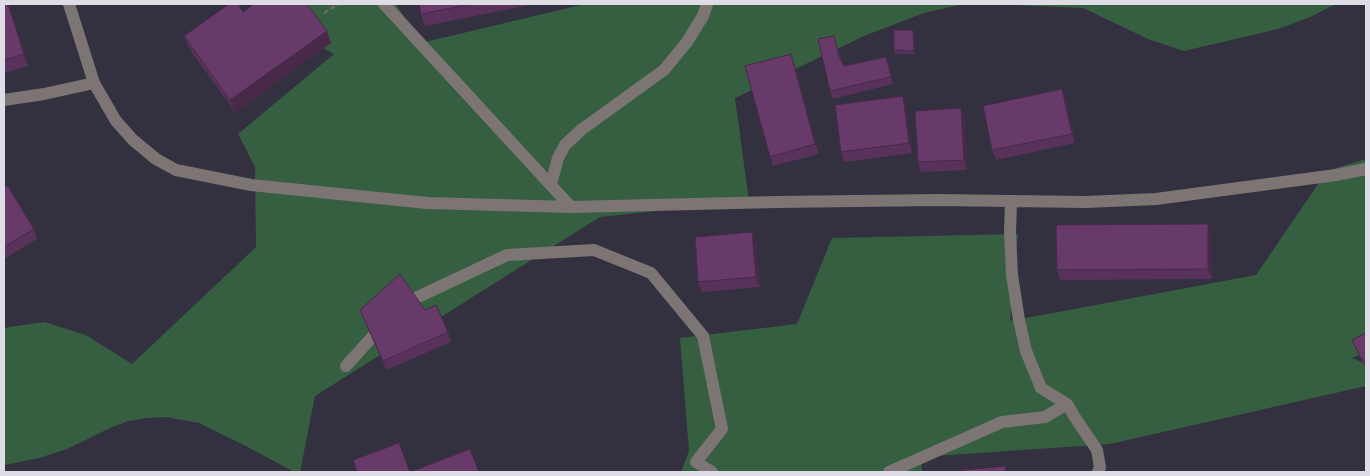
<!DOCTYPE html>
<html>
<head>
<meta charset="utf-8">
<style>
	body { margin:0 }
	#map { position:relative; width:1370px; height:476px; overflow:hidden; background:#33313f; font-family:Inter,sans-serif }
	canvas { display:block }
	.frame { position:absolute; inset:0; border:5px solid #dedde6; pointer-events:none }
</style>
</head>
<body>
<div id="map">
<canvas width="1370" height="476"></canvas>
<div class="frame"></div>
</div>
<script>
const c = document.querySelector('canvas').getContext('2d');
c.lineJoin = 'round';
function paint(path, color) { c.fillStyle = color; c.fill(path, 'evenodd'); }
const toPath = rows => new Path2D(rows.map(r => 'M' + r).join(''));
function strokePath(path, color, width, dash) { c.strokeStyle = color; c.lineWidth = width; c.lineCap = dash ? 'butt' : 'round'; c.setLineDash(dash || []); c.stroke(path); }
paint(toPath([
	[296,4,396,4,421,43,585,4,963,4,924,13,864,36,735,98,749,201,600,217,315,396,300,472,294,472,246,446,199,423,166,417,147,418,128,421,110,428,67,449,39,458,4,465,4,328,44,322,86,335,132,364,256,247,255,167,238,134,334,54,323,48],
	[991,4,1336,4,1310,17,1278,29,1184,51,1148,39,1083,8],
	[1366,159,1366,352,1352,358,1366,364,1366,386,1110,444,921,457,922,472,681,472,689,451,680,338,797,324,832,238,1018,234,1010,321,1256,275,1327,171]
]), '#365f42');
strokePath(toPath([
	[324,13,339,4]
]), '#676571', 3, [5, 2.5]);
strokePath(toPath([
	[69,4,94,83],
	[384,4,571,207],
	[4,100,44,94,94,83,116,121,133,140,156,159,176,170,251,185,427,203,571,207,776,202,938,200,1086,202,1156,199,1336,175,1366,169],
	[551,184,558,158,565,145,581,130,664,70,687,42,703,16,707,4],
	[1011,202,1010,233,1012,275,1019,320,1026,351,1041,388,1067,404,1076,419,1097,450,1100,467,1098,472],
	[401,305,507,255,594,250,651,273,703,336,722,429,696,462,712,472],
	[346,366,383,325],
	[889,472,1002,422,1045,417,1067,404]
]), '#7d7574', 12);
paint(toPath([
	[4,4,9,4,28,66,4,73],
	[419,4,534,4,425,26,421,14],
	[243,12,327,31,331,43,235,112,189,48,184,36],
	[913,30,915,34,915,54,895,54,894,50],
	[834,36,841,59,844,66,886,57,889,64,893,84,833,99,830,91],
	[794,64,819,154,773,166,770,157],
	[903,96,906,106,912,153,844,162,841,152],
	[1066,99,1075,143,996,160,992,150],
	[965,118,967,170,921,172,918,162],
	[4,188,34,229,37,239,4,259],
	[752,232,756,242,760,287,702,292,698,282],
	[1211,234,1212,279,1060,280,1057,270],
	[360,310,425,310,448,332,451,342,386,370],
	[1366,333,1366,367,1365,367,1355,347,1352,340]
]), '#59325b');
paint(toPath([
	[8,4,9,4,28,66,24,54],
	[913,30,915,34,915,54,914,51],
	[327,31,331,43,235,112,230,100],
	[791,54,794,64,819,154,815,144],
	[886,57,889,64,893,84,891,77],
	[1062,89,1066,99,1075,143,1072,134],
	[903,96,906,106,912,153,909,143],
	[961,108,965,118,967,170,964,160],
	[1208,224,1211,234,1212,279,1208,269],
	[752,232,756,242,760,287,756,277]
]), '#48294a');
const building = toPath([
	[4,4,8,4,24,54,4,60,4,4],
	[229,4,238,4,243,12,254,4,307,4,327,31,230,100,184,36,229,4],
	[419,4,472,4,421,14,419,4],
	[894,30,913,30,914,51,894,50,894,30],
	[834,36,839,57,844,66,886,57,891,77,830,91,818,39,834,36],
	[791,54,815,144,770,157,745,66,791,54],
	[1062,89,1072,134,992,150,983,106,1062,89],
	[903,96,909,143,841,152,835,105,903,96],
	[961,108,964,160,918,162,915,111,961,108],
	[8,186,34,229,4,247,4,188,8,186],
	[1208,224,1208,269,1057,270,1056,225,1208,224],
	[752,232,756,277,698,282,695,237,752,232],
	[400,274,425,310,436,305,448,332,383,361,360,310,400,274],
	[1366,333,1366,360,1362,360,1352,340,1366,333],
	[399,443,410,472,470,449,479,472,357,472,353,460,399,443],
	[1005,466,1006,472,944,472,1005,466]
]);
paint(building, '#673a6a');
strokePath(building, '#48294a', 1);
</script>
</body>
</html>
